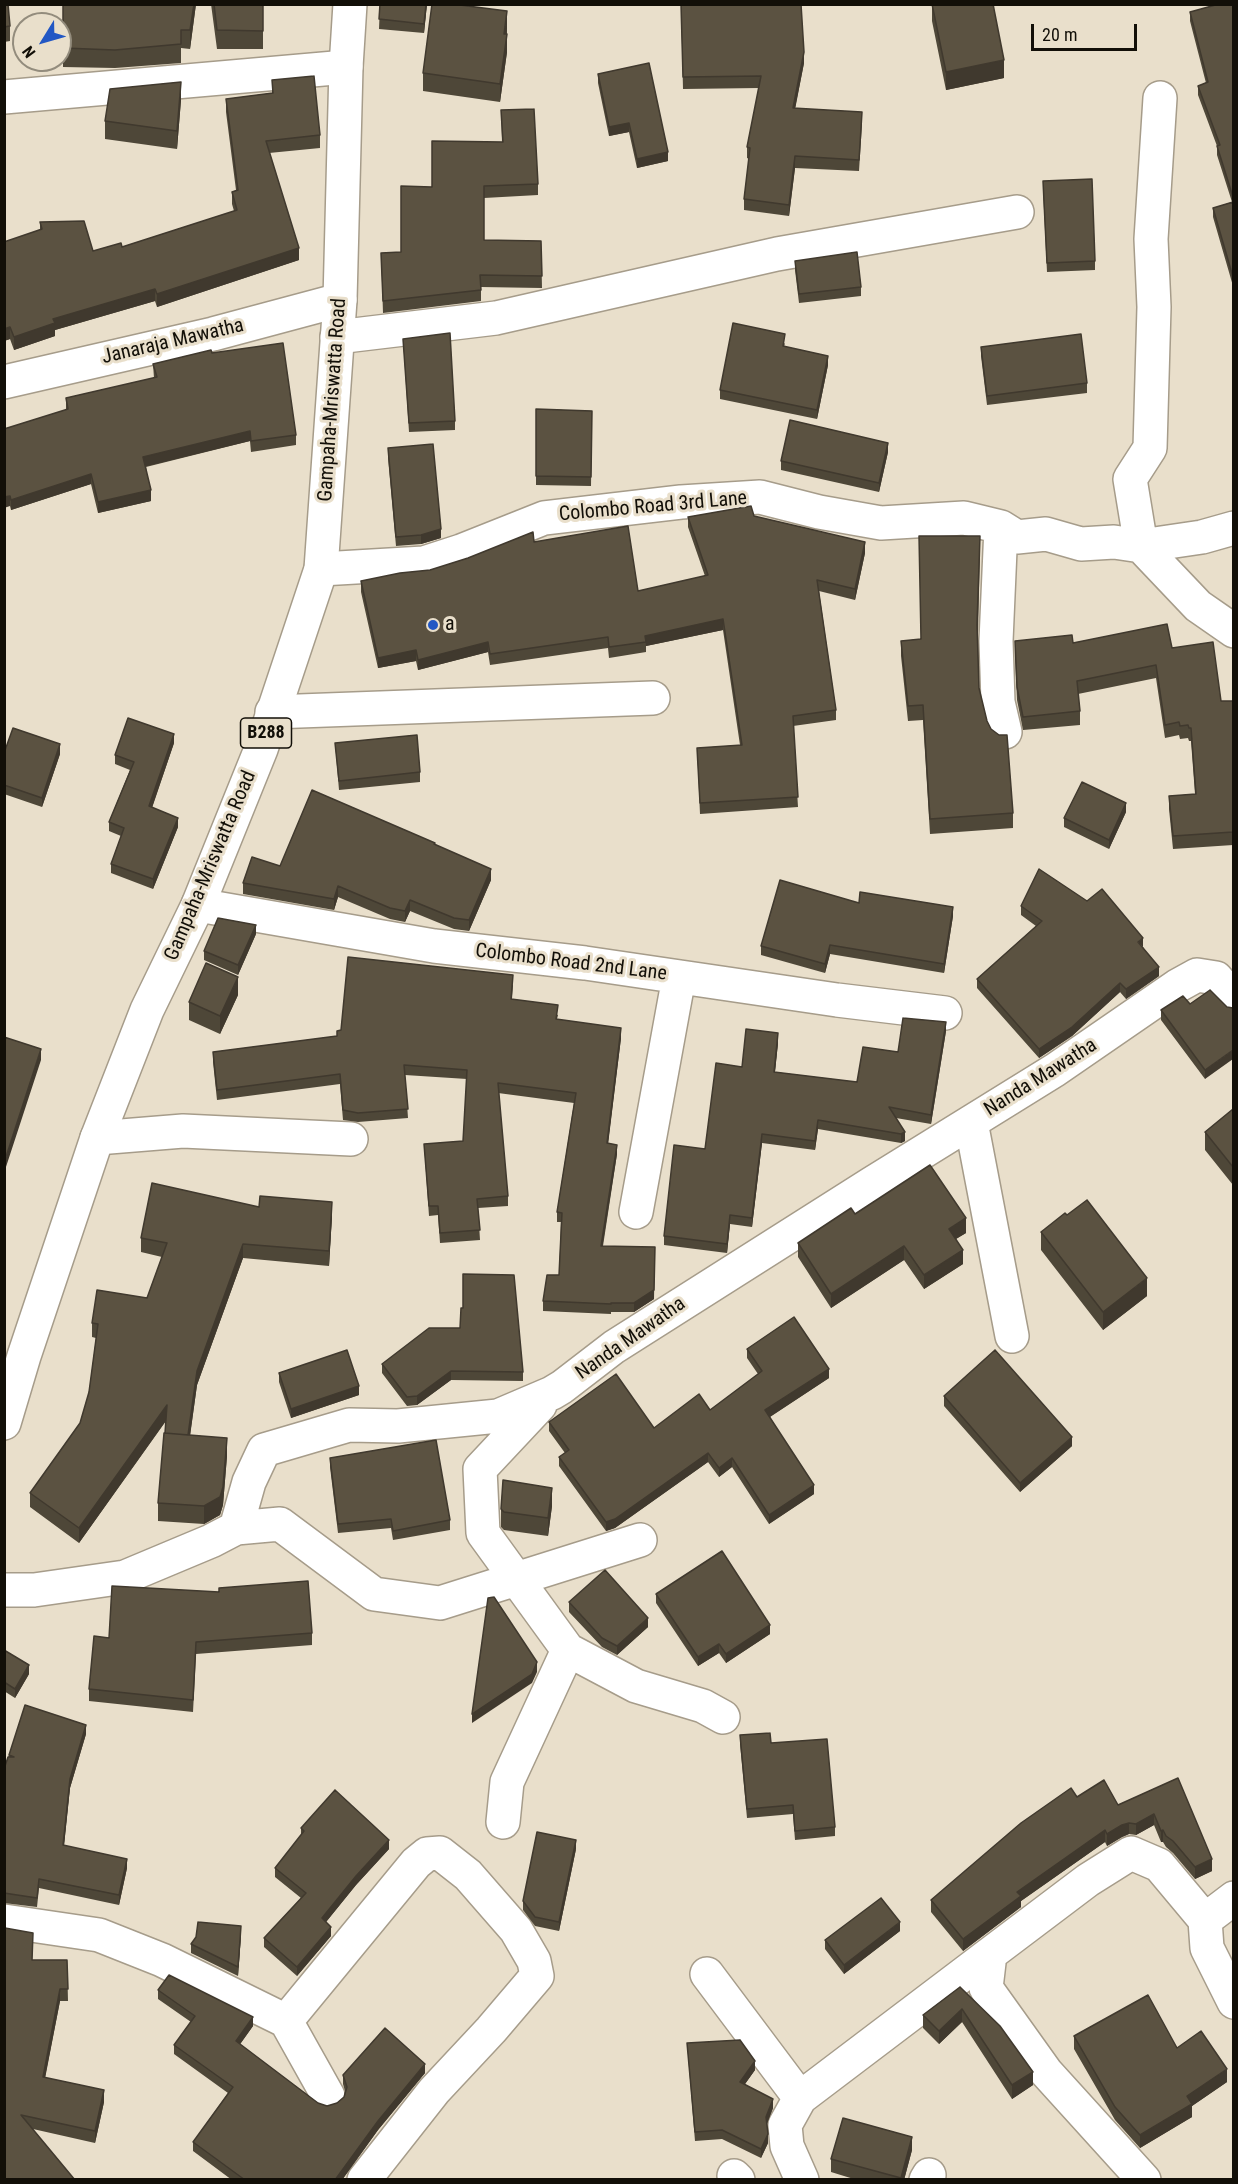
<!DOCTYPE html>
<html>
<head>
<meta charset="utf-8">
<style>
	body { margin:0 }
	#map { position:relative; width:1238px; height:2184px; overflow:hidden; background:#e9dfcb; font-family:"Roboto Condensed",sans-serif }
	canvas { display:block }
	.frame { position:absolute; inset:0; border:6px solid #120f08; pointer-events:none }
	.north { position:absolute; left:12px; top:12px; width:60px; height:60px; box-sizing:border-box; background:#e9dfcb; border:2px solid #938c7d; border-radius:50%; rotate:233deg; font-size:16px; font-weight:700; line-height:24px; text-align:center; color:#120f08 }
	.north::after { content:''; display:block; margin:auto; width:21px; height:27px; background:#2257c4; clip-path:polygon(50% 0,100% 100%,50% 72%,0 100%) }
	.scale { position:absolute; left:1031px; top:24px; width:106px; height:27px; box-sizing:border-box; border:3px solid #120f08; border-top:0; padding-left:8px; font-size:18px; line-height:21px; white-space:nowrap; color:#120f08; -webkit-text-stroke:4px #e9dfcb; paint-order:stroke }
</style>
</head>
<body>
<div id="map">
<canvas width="1238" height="2184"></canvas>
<div class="frame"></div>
<div class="north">N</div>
<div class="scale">20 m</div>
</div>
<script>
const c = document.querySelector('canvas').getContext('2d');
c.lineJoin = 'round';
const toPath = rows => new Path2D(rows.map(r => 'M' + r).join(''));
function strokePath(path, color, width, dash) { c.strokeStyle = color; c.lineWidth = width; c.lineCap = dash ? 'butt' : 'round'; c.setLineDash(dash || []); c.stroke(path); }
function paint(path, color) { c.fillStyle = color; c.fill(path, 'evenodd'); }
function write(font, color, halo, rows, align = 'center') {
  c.font = font + ' "Roboto Condensed",sans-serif'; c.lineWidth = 6; c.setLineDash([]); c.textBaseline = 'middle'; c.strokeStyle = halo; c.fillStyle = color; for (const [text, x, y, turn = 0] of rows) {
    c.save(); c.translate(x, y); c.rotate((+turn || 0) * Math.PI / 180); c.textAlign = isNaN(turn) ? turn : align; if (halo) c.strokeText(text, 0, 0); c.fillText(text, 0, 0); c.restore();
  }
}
const minor = toPath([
	[4,97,346,67],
	[1160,98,1151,239,1154,307,1150,448,1130,479,1141,546,1198,606,1234,631],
	[337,337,496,318,777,254,1017,212],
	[4,382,213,334,340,300],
	[1001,527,996,641,998,702,1005,732],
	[321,569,424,563,461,551,544,518,681,502,760,497,819,512,881,523,964,518,1001,527,1017,537,1046,534,1081,544,1114,542,1141,546,1202,537,1234,528],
	[272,712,653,698],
	[198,905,434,946,585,963,837,1000,945,1013],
	[971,1122,1012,1336],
	[97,1138,183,1131,351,1139],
	[636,1212,679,977],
	[540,1405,480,1469,483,1533,568,1650,636,1686,703,1706,723,1717],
	[236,1528,280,1524,374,1594,440,1603,640,1540],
	[4,1590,34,1590,125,1577,211,1541,236,1528,249,1482,264,1450,349,1425,398,1426,498,1416,552,1393,562,1387,614,1347,871,1184,1055,1070,1177,986,1197,975,1216,978,1234,999],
	[503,1822,507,1782,568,1650],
	[1234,1898,1205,1920,1207,1948,1234,2002],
	[4,1921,99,1935,162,1960,286,2021,416,1863,427,1854,440,1853,468,1875,516,1930,534,1961,537,1976,491,2030,434,2091,364,2180],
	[707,1974,800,2098,990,1954],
	[286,2021,328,2096],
	[800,2098,785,2125,787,2146,802,2180],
	[734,2176,738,2180],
	[926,2180,929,2175],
	[1144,2180,1046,2072,986,1988,990,1954,1088,1880,1131,1853,1159,1865,1205,1920]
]);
const major = toPath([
	[4,1423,24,1356,97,1138,147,1010,198,905,261,749,321,569,340,300,346,67,350,4]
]);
strokePath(minor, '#a69c8a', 36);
strokePath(major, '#a69c8a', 36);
strokePath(minor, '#fff', 33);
strokePath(major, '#fff', 33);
paint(toPath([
	[4,4,10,26,10,41,4,42],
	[63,4,196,4,190,49,181,48,181,63,115,68,63,67],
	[211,4,263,4,263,49,217,49],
	[380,4,427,4,424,33,379,29],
	[681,4,804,63,795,108,862,124,859,171,795,168,789,216,744,210,744,199,749,159,747,158,747,147,759,88,683,89],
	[932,4,1004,78,946,90,932,21],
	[1233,4,1233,286,1213,217,1213,208,1232,202,1217,155,1217,146,1198,95,1198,86,1206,83,1190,21,1190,12],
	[507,29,507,52,500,102,423,91,423,73],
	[598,74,668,161,637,168,629,132,609,136,598,83],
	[272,80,320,135,320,148,269,153,299,260,157,307,155,301,55,330,55,336,14,350,10,339,4,341,40,230,40,222,93,251,122,247,234,211,232,204,232,192,236,190,226,112,226,99,272,93],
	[181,100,177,149,105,139,105,121],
	[501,110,538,184,538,195,484,198,484,240,541,241,542,288,481,287,481,301,383,313,381,253,401,252,432,187,502,142],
	[1043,190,1095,261,1095,270,1047,272],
	[795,261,861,287,861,296,799,303,795,270],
	[403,339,455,421,455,430,409,432],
	[785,343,784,347,828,365,817,419,720,399,720,390],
	[981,347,1087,383,1087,393,987,405,981,356],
	[212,353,296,435,296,445,251,452,250,441,146,467,151,501,98,513,91,484,11,510,10,506,4,429,66,410,66,398,154,378,153,364],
	[536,409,592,411,591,486,536,485],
	[388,448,441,538,421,544,396,546,388,458],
	[888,452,879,492,781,470,781,461],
	[754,516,865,553,855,600,819,591,836,710,836,720,793,726,798,807,700,814,697,748,740,745,723,630,646,646,646,652,609,658,608,648,490,665,488,652,418,670,416,661,378,668,361,592,361,581,430,570,534,542,638,591,705,576,688,527,688,517],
	[980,551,978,633,979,688,987,721,1013,813,1013,828,930,834,923,720,908,721,901,656,901,641,920,639],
	[1073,643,1172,648,1221,701,1233,701,1233,845,1173,849,1169,809,1169,796,1195,794,1191,741,1189,741,1188,738,1180,739,1179,735,1165,738,1156,678,1078,694,1080,711,1080,725,1023,730,1017,700,1015,654],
	[174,743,152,808,178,827,153,889,111,873,111,864,121,836,109,831,109,822,130,770,115,764,115,755],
	[335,743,420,772,420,782,339,790],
	[4,753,60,754,42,807,4,794],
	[1126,812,1109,849,1064,827,1064,818],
	[435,844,491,880,469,931,454,929,410,911,405,922,390,919,338,897,334,910,243,894,243,883,280,866],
	[859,903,953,916,944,973,830,954,825,973,761,955,761,946],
	[1021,906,1143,947,1159,976,1126,999,1120,992,1072,1036,1039,1058,977,988,977,979,1036,926,1021,915],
	[256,934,238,975,204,960,204,951],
	[513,985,512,999,558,1015,557,1019,621,1038,608,1143,617,1154,603,1246,654,1299,634,1312,611,1312,611,1314,543,1311,543,1301,559,1275,561,1222,557,1222,557,1212,574,1103,498,1093,508,1196,508,1206,478,1208,480,1240,440,1243,438,1215,429,1216,424,1144,463,1141,467,1079,405,1075,408,1118,358,1122,343,1120,340,1084,217,1100,213,1062,213,1052,337,1036,341,1030],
	[238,995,220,1034,189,1020,189,1002],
	[1190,1004,1227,1007,1205,1079,1161,1020,1161,1010],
	[946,1031,931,1124,896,1118,905,1141,901,1143,818,1129,815,1150,762,1143,752,1227,730,1224,727,1253,664,1245,664,1236,705,1149,742,1067,778,1043,775,1072,857,1082,898,1052],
	[1233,1109,1233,1185,1205,1150,1205,1132],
	[259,1207,332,1216,329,1266,243,1258,197,1385,190,1435,227,1456,223,1505,220,1515,204,1524,158,1521,158,1503,166,1421,79,1543,30,1507,30,1493,80,1423,89,1392,96,1338,92,1337,92,1323,147,1298,162,1257,141,1252,141,1238],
	[855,1214,966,1233,956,1239,963,1264,924,1289,904,1260,831,1308,798,1257,798,1243],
	[1041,1232,1147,1296,1103,1330,1041,1250],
	[747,1349,829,1378,770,1417,814,1494,769,1524,732,1467,719,1477,708,1462,615,1528,606,1531,559,1466,559,1457,565,1453,549,1431,549,1422,654,1428,710,1410,758,1374,747,1358],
	[382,1364,523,1372,523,1381,451,1380,417,1405,407,1406,382,1373],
	[279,1373,359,1395,291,1418,279,1382],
	[944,1396,1072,1446,1020,1492,944,1406],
	[330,1458,450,1520,450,1530,393,1540,391,1528,338,1533,330,1467],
	[552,1506,548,1536,504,1530,501,1527,501,1509],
	[219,1592,312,1633,312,1645,196,1654,193,1712,89,1701,89,1689,109,1638],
	[656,1594,770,1634,726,1663,719,1653,698,1666,656,1603],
	[569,1602,648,1627,617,1655,602,1647,569,1612],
	[4,1650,29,1674,15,1698,4,1691],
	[86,1734,70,1788,64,1846,127,1868,119,1905,39,1888,37,1907,4,1903,4,1769,9,1755],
	[740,1735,771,1743,835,1827,835,1836,795,1840,793,1814,747,1818,740,1744],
	[1178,1778,1212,1871,1195,1879,1173,1853,1166,1847,1163,1842,1161,1842,1154,1825,1136,1835,1129,1834,1122,1837,1107,1846,1105,1842,1021,1901,1021,1907,963,1951,931,1912,931,1900,1077,1797,1118,1805],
	[301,1828,389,1849,356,1885,326,1922,331,1936,297,1976,264,1947,264,1938,301,1898,275,1877,275,1868,301,1836],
	[576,1849,559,1931,535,1926,523,1910,523,1901],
	[900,1931,844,1974,825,1949,825,1940],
	[241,1935,238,1976,191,1953,191,1944],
	[33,1944,32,1960,67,1960,68,2001,60,2001,45,2077,104,2102,95,2143,33,2129,4,2180],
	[960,1987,1033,2085,1012,2099,962,2022,939,2044,923,2028,923,2015],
	[158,1990,253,2026,240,2044,318,2103,327,2106,337,2103,344,2097,345,2091,343,2084,343,2075,425,2073,378,2130,342,2180,232,2180,193,2151,193,2142,228,2093,174,2054,174,2045,191,2022,158,1999],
	[1074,2036,1177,2048,1227,2082,1192,2106,1192,2117,1140,2148,1115,2120,1074,2049],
	[687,2043,755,2070,745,2084,773,2108,767,2124,768,2143,761,2158,722,2139,695,2141],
	[912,2150,904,2180,857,2180,831,2172,831,2159]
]), '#4e4738');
paint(toPath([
	[194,4,196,4,190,49,190,30],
	[426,4,427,4,424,33,424,24],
	[507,11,507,29,504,52,504,34],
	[507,34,507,52,500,102,500,84],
	[804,52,804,63,793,120,793,108],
	[1004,60,1004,78,946,90,946,72],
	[181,82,181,100,177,149,177,131],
	[629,123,629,132,609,136,609,127],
	[668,152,668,161,637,168,637,159],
	[795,156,795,168,789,216,789,205],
	[299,248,299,260,157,307,157,294],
	[155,289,155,301,55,330,55,336,14,350,14,337,53,319],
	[10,327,10,339,4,341,4,329],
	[828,356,828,365,817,419,817,410],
	[250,431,250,441,143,467,143,457],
	[888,443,888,452,879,492,879,483],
	[91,474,91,484,11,510,11,500],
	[151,490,151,501,98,513,98,502],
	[10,496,10,506,4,508,4,497],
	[441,529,441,538,421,544,421,535],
	[865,542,865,553,855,600,855,589],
	[723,619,723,630,646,646,645,636],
	[488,642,488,652,418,670,418,660],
	[416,650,416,661,378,668,378,658],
	[174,734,174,743,149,816,149,806],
	[60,744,60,754,42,807,42,798],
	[1126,803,1126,812,1109,849,1109,840],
	[178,818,178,827,153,889,153,879],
	[491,869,491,880,469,931,469,920],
	[338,886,338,897,334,910,334,899],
	[410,900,410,911,405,922,405,911],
	[953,907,953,916,944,973,944,964],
	[256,925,256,934,238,975,238,965],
	[1143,938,1143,947,1138,942],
	[830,945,830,954,825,973,825,964],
	[1159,967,1159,976,1126,999,1126,989],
	[238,977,238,995,220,1034,220,1016],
	[1120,983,1120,992,1072,1036,1039,1058,1039,1049],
	[946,1022,946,1031,931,1124,931,1115],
	[621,1028,621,1038,607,1153,607,1143],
	[778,1033,778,1043,774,1081,774,1072],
	[41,1049,41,1060,4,1173,4,1163],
	[1233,1050,1233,1059,1205,1079,1205,1070],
	[818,1120,818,1129,815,1150,815,1141],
	[905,1132,905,1141,901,1143,901,1134],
	[762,1134,762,1143,752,1227,752,1218],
	[617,1145,617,1154,601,1255,601,1246],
	[332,1202,332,1216,329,1266,329,1251],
	[730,1215,730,1224,727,1253,727,1244],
	[966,1218,966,1233,949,1243,949,1229],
	[243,1244,243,1258,197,1385,188,1451,188,1436,197,1371],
	[904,1246,904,1260,831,1308,831,1294],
	[655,1247,654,1299,634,1312,634,1303],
	[963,1250,963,1264,924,1289,924,1275],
	[1147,1278,1147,1296,1103,1330,1103,1312],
	[829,1369,829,1378,765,1420,765,1410],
	[451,1371,451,1380,417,1405,417,1396],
	[359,1386,359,1395,291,1418,291,1409],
	[167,1405,167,1419,79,1543,79,1528],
	[1072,1437,1072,1446,1020,1492,1020,1483],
	[227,1438,227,1456,223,1505,220,1515,204,1524,204,1506],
	[708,1453,708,1462,615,1528,606,1531,606,1522],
	[732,1458,732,1467,719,1477,719,1468],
	[814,1485,814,1494,769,1524,769,1515],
	[552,1488,552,1506,548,1536,548,1518],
	[648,1618,648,1627,617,1655,617,1646],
	[770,1625,770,1634,726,1663,726,1654],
	[719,1644,719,1653,698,1666,698,1657],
	[537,1662,537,1672,532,1683,472,1723,472,1714],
	[29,1665,29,1674,15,1698,15,1689],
	[86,1725,86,1734,70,1788,63,1855,63,1845,70,1779],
	[1154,1814,1154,1825,1136,1835,1136,1824],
	[1129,1823,1129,1834,1122,1837,1107,1846,1107,1834,1122,1825],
	[1105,1830,1105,1842,1021,1901,1021,1907,963,1951,963,1939,1017,1892],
	[1163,1830,1163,1842,1161,1842,1161,1831],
	[389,1840,389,1849,356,1885,322,1927,322,1918,356,1876],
	[576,1840,576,1849,559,1931,559,1922],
	[127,1859,127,1868,119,1905,119,1895],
	[1212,1859,1212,1871,1195,1879,1195,1867],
	[900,1922,900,1931,844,1974,844,1965],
	[241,1926,241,1935,238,1976,238,1967],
	[331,1927,331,1936,297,1976,297,1967],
	[60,1989,60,2001,43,2089,43,2077],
	[962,2009,962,2022,939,2044,939,2031],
	[253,2017,253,2026,236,2050,236,2041],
	[755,2061,755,2070,740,2091,740,2082],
	[425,2064,425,2073,378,2130,342,2180,335,2180,378,2121],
	[1227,2069,1227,2082,1192,2106,1192,2117,1140,2148,1140,2135,1187,2096],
	[1033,2072,1033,2085,1012,2099,1012,2085],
	[104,2090,104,2102,95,2143,95,2131],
	[773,2099,773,2108,766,2126,766,2117],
	[768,2134,768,2143,761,2158,761,2149],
	[912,2137,912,2150,904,2180,901,2180]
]), '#40392e');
const building = toPath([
	[4,4,8,4,10,26,4,27,4,4],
	[63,4,194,4,190,30,181,30,181,44,115,50,63,48,63,4],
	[214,4,263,4,263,31,217,30,214,4],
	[380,4,426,4,424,24,379,19,380,4],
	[432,4,452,4,507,11,504,34,507,34,500,84,423,73,432,4],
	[681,4,801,4,804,52,793,108,862,112,859,160,795,156,789,205,744,199,750,148,747,147,761,76,683,77,681,4],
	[932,4,993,4,1004,60,946,72,932,4],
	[1219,4,1233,4,1233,197,1217,146,1220,145,1198,86,1208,82,1190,12,1219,4],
	[649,63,668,152,637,159,629,123,609,127,598,74,649,63],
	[314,76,320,135,266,141,299,248,157,294,155,289,53,319,55,323,14,337,10,327,4,329,4,242,42,229,40,222,84,221,93,251,121,243,122,247,237,210,232,192,238,190,226,99,273,93,272,80,314,76],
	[181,82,177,131,105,121,110,89,181,82],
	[534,109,538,184,484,186,484,240,541,241,542,276,480,275,481,290,383,301,381,253,401,252,401,186,432,187,432,141,503,142,501,110,534,109],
	[1092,179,1095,261,1047,263,1043,181,1092,179],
	[1233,202,1233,277,1213,208,1233,202],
	[857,252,861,287,799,294,795,261,857,252],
	[733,323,785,334,783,346,828,356,817,410,720,390,733,323],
	[450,333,455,421,409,423,403,339,450,333],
	[1081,334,1087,383,987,396,981,347,1081,334],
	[283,343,296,435,251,441,250,431,143,457,151,490,98,502,91,474,11,500,10,496,4,497,4,429,68,409,66,398,157,377,153,364,211,350,212,353,283,343],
	[536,409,592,411,591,477,536,476,536,409],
	[790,420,888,443,879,483,781,461,790,420],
	[433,444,441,529,421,535,396,537,388,448,433,444],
	[751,506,754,516,865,542,855,589,817,580,836,710,793,716,798,797,700,803,697,748,742,745,723,619,645,636,646,642,609,647,608,637,490,654,488,642,418,660,416,650,378,658,361,581,400,573,430,570,468,558,533,532,534,542,628,526,638,591,708,575,688,517,751,506],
	[919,536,980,536,977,625,979,688,987,721,991,729,999,735,1007,735,1013,813,930,819,923,705,908,706,901,641,921,639,919,536],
	[1167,624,1172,648,1213,642,1221,701,1233,701,1233,832,1173,836,1169,796,1196,794,1191,728,1189,728,1188,725,1180,726,1179,722,1165,725,1156,665,1077,681,1080,711,1023,717,1017,687,1015,641,1072,635,1073,643,1167,624],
	[128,718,174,734,149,806,178,818,153,879,111,864,124,828,109,822,134,762,115,755,128,718],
	[13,728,60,744,42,798,4,785,4,753,13,728],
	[417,735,420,772,339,781,335,743,417,735],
	[1082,782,1126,803,1109,840,1064,818,1082,782],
	[312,790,435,843,434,844,491,869,469,920,454,918,410,900,405,911,390,908,338,886,334,899,243,883,252,857,280,866,312,790],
	[1039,869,1087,901,1102,889,1143,938,1138,942,1159,967,1126,989,1120,983,1072,1027,1039,1049,977,979,1042,921,1021,906,1039,869],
	[780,880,859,903,860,892,953,907,944,964,830,945,825,964,761,946,780,880],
	[218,918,256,925,238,965,204,951,218,918],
	[348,957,513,975,511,999,558,1005,556,1019,621,1028,607,1143,617,1145,601,1246,655,1247,654,1290,634,1303,611,1303,611,1304,543,1301,547,1275,559,1275,562,1213,557,1212,576,1093,498,1083,508,1196,477,1199,480,1230,440,1233,438,1206,429,1206,424,1144,463,1141,467,1070,404,1065,408,1109,358,1113,343,1110,340,1074,217,1090,213,1052,337,1036,337,1031,341,1030,348,957],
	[206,963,238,977,220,1016,189,1002,206,963],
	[1210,990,1227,1007,1233,1008,1233,1050,1205,1070,1161,1010,1183,996,1190,1004,1210,990],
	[903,1018,946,1022,931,1115,889,1107,905,1132,901,1134,818,1120,815,1141,762,1134,752,1218,730,1215,727,1244,664,1236,674,1145,705,1149,716,1063,742,1067,746,1029,778,1033,774,1072,857,1082,863,1047,898,1052,903,1018],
	[4,1037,41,1049,4,1163,4,1037],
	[1233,1109,1233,1167,1205,1132,1233,1109],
	[930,1165,966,1218,949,1229,963,1250,924,1275,904,1246,831,1294,798,1243,851,1208,855,1214,930,1165],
	[152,1183,259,1207,260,1196,332,1202,329,1251,243,1244,197,1371,188,1435,165,1433,167,1405,79,1528,30,1493,80,1423,89,1392,98,1324,92,1323,97,1290,147,1298,167,1243,141,1238,152,1183],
	[1087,1200,1147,1278,1103,1312,1041,1232,1065,1213,1067,1215,1087,1200],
	[463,1274,514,1275,523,1372,451,1371,417,1396,407,1397,382,1364,429,1328,460,1328,461,1308,463,1308,463,1274],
	[794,1317,829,1369,765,1410,814,1485,769,1515,732,1458,719,1468,708,1453,615,1519,606,1522,559,1457,569,1450,549,1422,616,1374,654,1428,699,1394,710,1410,762,1371,747,1349,794,1317],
	[347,1350,359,1386,291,1409,279,1373,347,1350],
	[995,1350,1072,1437,1020,1483,944,1396,995,1350],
	[164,1433,227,1438,223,1487,220,1497,204,1506,158,1503,164,1433],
	[436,1440,450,1520,393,1531,391,1519,338,1524,330,1458,436,1440],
	[503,1480,552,1488,548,1518,504,1512,501,1509,503,1480],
	[722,1551,770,1625,726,1654,719,1644,698,1657,656,1594,722,1551],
	[605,1570,648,1618,617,1646,602,1638,569,1602,605,1570],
	[308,1581,312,1633,196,1642,193,1700,89,1689,94,1636,109,1638,112,1586,219,1592,219,1588,308,1581],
	[494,1597,537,1662,532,1674,472,1714,488,1598,494,1597],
	[4,1650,29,1665,15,1689,4,1682,4,1650],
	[25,1705,86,1725,70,1779,63,1845,127,1859,119,1895,39,1879,37,1898,4,1893,4,1769,8,1757,14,1757,9,1755,25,1705],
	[770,1733,771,1743,827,1739,835,1827,795,1831,793,1805,747,1809,740,1735,770,1733],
	[1178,1778,1212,1859,1195,1867,1173,1841,1166,1836,1163,1830,1161,1831,1154,1814,1136,1824,1129,1823,1122,1825,1107,1834,1105,1830,1017,1892,1021,1896,963,1939,931,1900,1021,1823,1071,1788,1077,1797,1104,1780,1118,1805,1178,1778],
	[335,1790,389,1840,356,1876,322,1918,331,1927,297,1967,264,1938,306,1893,275,1868,304,1831,301,1828,335,1790],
	[537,1832,576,1840,559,1922,535,1917,523,1901,537,1832],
	[881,1898,900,1922,844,1965,825,1940,881,1898],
	[198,1922,241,1926,238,1967,191,1944,196,1937,198,1922],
	[5,1928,33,1933,32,1960,67,1960,68,1989,60,1989,43,2077,104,2090,95,2131,21,2115,75,2180,4,2180,5,1928],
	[169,1975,253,2017,236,2041,318,2103,327,2106,337,2103,344,2097,347,2087,343,2075,385,2028,425,2064,378,2121,335,2180,245,2180,193,2142,233,2087,174,2045,195,2016,158,1990,169,1975],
	[960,1987,1000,2026,1033,2072,1012,2085,962,2009,939,2031,923,2015,960,1987],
	[1148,1995,1177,2048,1201,2031,1227,2069,1187,2096,1192,2104,1140,2135,1115,2107,1074,2036,1148,1995],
	[740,2040,755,2061,740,2082,773,2099,766,2117,768,2134,761,2149,722,2130,695,2132,687,2043,740,2040],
	[843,2118,912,2137,901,2178,831,2159,843,2118]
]);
paint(building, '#5b5241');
strokePath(building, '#40392e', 1.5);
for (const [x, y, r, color] of [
	[433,625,6,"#2257c4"]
]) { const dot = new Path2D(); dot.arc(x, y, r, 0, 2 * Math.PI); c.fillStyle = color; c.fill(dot); strokePath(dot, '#e9dfcb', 2); }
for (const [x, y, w] of [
	[266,733,51]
]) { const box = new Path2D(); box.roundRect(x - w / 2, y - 15, w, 30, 4.5); c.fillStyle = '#e9dfcb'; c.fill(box); strokePath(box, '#120f08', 1.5); }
write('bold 18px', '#120f08', null, [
	["B288",266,733]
]);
write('20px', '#120f08', '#e9dfcb', [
	["Janaraja Mawatha",173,342,-13],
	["Gampaha-Mriswatta Road",333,400,-86],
	["Colombo Road 3rd Lane",653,507,-5],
	["Gampaha-Mriswatta Road",211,866,-67],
	["Colombo Road 2nd Lane",571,963,7],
	["Nanda Mawatha",1041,1078,-32],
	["Nanda Mawatha",631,1339,-35]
]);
write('20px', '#120f08', '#e9dfcb', [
	["a",445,625]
], 'left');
</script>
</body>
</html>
